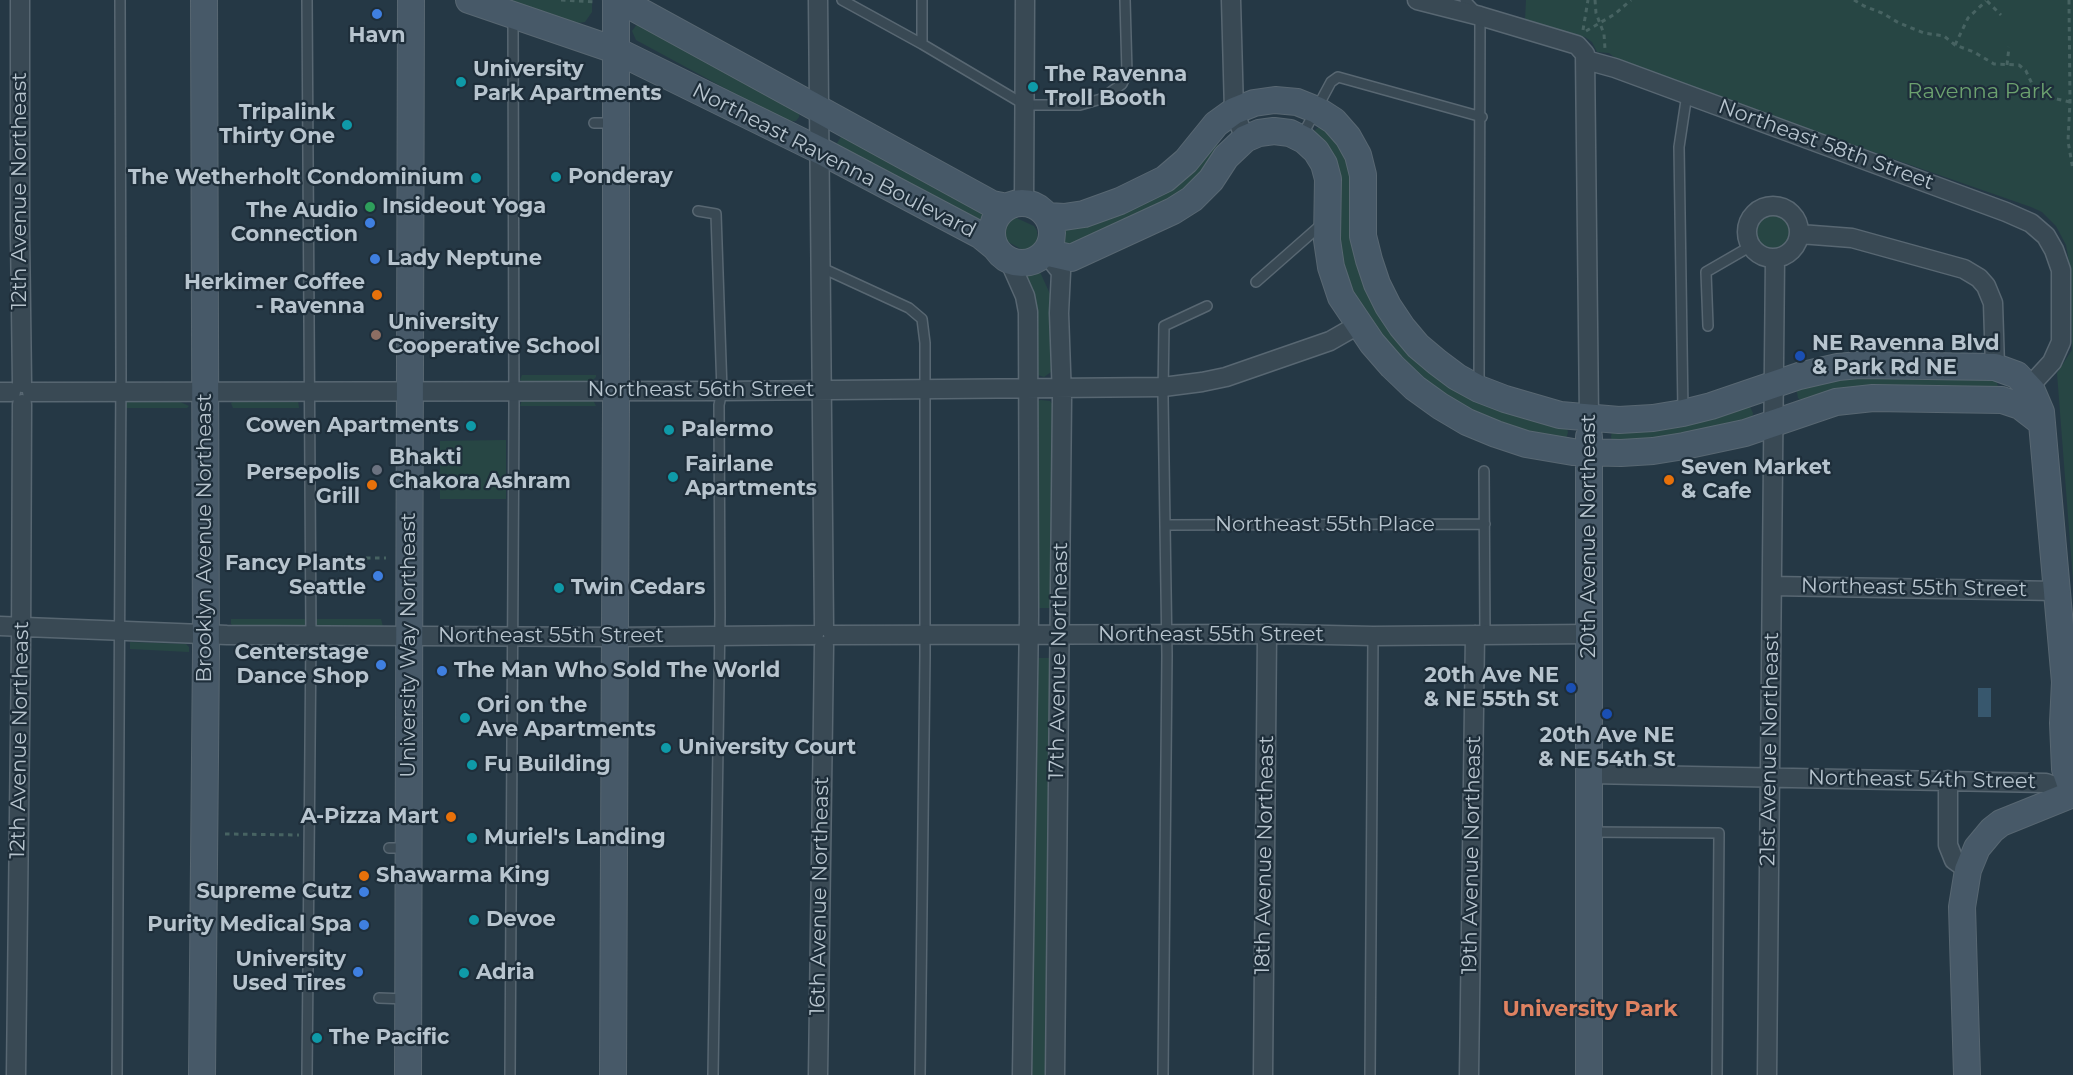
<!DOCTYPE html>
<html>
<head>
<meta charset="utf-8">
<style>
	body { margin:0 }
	canvas { display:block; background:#253845 }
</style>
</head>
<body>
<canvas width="2073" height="1075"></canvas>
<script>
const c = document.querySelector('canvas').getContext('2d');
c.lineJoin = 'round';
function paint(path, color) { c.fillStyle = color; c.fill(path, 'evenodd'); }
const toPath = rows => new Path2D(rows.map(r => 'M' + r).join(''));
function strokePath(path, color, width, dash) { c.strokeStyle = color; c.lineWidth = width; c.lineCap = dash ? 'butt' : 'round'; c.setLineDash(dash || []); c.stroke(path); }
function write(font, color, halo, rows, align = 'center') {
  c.font = font + ' Montserrat,sans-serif'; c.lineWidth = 4.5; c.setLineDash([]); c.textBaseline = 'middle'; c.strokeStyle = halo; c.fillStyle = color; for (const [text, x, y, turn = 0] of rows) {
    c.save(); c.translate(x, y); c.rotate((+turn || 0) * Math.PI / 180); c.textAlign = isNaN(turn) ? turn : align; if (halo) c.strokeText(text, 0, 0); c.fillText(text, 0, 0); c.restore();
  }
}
paint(toPath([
	[511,0,592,0,592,12,585,22,577,23],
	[1526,0,2073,0,2073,581,2057,373,2072,350,2070,267,2066,245,2056,226,2042,212,2031,207,1624,65,1609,53,1597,52,1592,42,1585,37,1571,36,1525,21],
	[638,23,800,111,799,117,796,121,787,122,636,40,632,31],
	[1321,125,1346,151,1394,329,1566,426,1568,432,1566,439,1489,424,1402,366,1351,299,1313,132],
	[842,135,990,210,980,228,836,145],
	[1212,144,1217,144,1221,148,1196,185,1076,247,1057,244,1053,227],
	'1754 231a20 20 0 1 1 40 0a20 20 0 1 1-40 0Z',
	[1012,216,1034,226,1037,231,1038,242,1034,249,1021,249,1003,239,999,235,1002,223],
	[1031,270,1040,272,1050,294,1052,309,1053,368,1051,372,1044,377,1035,374,1023,272],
	[522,375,596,375,596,377,592,381,522,381,520,380],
	[1817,377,1996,378,1998,387,1802,401,1798,398,1796,387],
	[522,400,593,400,596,406,520,406],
	[1041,400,1050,401,1054,406,1053,608,1033,608,1037,401],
	[126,401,178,401,189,406,187,408,124,408,124,404],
	[236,401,298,401,299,408,233,408,231,403],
	[1748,403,1753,413,1752,418,1673,441,1612,441,1611,437,1612,431],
	[506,440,506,499,440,499,440,441],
	[231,619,305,619,305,625,234,626,231,624],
	[314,619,381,619,383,627,316,626],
	[130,642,186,644,189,647,189,652,130,649],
	[1030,658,1050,658,1046,1075,1026,1075]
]), '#274644');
paint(toPath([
	[1978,688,1991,688,1991,717,1978,717]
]), '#37576d');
const lane = toPath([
	[842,0,922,44,1025,105,1080,105,1101,99,1122,84,1127,73,1125,0],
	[922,0,922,44],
	[1465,0,1480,16,1479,386],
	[594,123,615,123],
	[1302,136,1331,82,1338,77,1482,117],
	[698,211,716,214,722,391,719,405,720,616,713,1075],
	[820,267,909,308,922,319,925,343,925,656,920,1075],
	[1256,282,1322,224],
	[1708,326,1706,272,1751,246],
	[1683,411,1679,147,1687,94],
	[1484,471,1485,635],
	[1165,525,1485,524],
	[1591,832,1719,833,1717,1075],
	[389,848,408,848],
	[379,998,407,999],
	[117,1075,121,375,120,0],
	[307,1075,311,636,307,0],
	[510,1075,514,408,513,18],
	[1163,1075,1167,655,1163,396,1164,326,1207,306],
	[1370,1075,1373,636]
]);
const street = toPath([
	[20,0,20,234,22,383],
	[818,0,824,626],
	[1231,0,1234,111,1245,139],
	[1417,0,1480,16,1577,45,1585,54,1589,418],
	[1586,60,1615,68,2006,212,2031,223,2046,236,2054,250,2061,270,2061,342,2052,362,2029,387],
	[1024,203,1025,0],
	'1747 232a26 26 0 1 1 52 0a26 26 0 1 1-52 0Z',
	[1800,234,1852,238,1964,269,1979,278,1986,286,1993,303,1995,367],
	[1045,252,1061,272,1059,313,1062,398,1055,1075],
	[1009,260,1025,296,1028,312,1029,616,1022,1075],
	[0,392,11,392],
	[32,392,722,391,1163,387,1202,382,1226,377,1330,341,1358,325],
	[1772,586,2057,591],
	[0,626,227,635,614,637,814,635],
	[833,635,1283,634,1373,636,1589,634],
	[1590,774,2046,783,2073,793],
	[1948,780,1948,845,1954,860,1968,870],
	[16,1075,21,646,22,404],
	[818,1075,824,646],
	[1263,1075,1267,634],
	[1469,1075,1475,635],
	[1767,1075,1775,259]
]);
const secondary = toPath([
	[469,0,615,50,821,151,980,235,996,248],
	[616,1,636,9,992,204,1007,207],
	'992 233a30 30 0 1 1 60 0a30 30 0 1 1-60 0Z',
	[1047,216,1064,217,1084,214,1120,201,1165,179,1186,161,1216,124,1234,111,1254,103,1275,100,1297,102,1317,110,1334,121,1348,137,1358,155,1363,175,1363,236,1369,260,1377,284,1388,306,1402,327,1418,346,1437,362,1457,377,1479,389,1505,399,1560,415,1619,420,1653,418,1683,413,1711,406,1799,376,1838,367,1859,365,1995,367,2017,375,2032,391,2041,412,2065,682,2063,723,2065,769,2073,792],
	[1045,252,1071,258,1173,211,1192,199,1211,180,1226,157,1245,139,1259,133,1274,131,1290,133,1304,140,1316,151,1324,164,1328,179,1327,240,1331,267,1341,297,1372,343,1392,366,1415,388,1440,406,1467,422,1496,434,1526,444,1573,452,1621,453,1653,451,1684,446,1745,433,1836,402,1873,398,2002,400,2020,406,2042,423],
	[1589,437,1589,1075],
	[202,1075,206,651,204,0],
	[408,1075,411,0],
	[613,1075,616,407,616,0],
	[1967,1075,1962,907,1968,870,1977,848,1992,830,2001,823,2073,794]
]);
strokePath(lane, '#586772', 12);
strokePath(street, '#586772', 21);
strokePath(secondary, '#586772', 28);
strokePath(toPath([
	[561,0,595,2],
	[1595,0,1596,13,1604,34,1605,49],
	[1854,0,1864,6,1882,13,1899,23,1924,33,1944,36,1955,45,1974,52,1994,64,2019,65,2026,71,2033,86,2042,93,2052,98,2070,102],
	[2069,0,2070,102,2068,141,2073,170],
	[1987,1,2001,15],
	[1583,30,1588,0],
	[1586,31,1615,14,1631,0],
	[1955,45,1968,18,1986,1],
	[2007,65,2009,47],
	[339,558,386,558],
	[225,834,299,835]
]), '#476362', 3, [4.5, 4.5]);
strokePath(lane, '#394954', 9);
strokePath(street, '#394954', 18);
strokePath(secondary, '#475968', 26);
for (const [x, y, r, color] of [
	[377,14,6,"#3f7fe0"],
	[461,82,6,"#0f9aa8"],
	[1033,87,6,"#0f9aa8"],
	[347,125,6,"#0f9aa8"],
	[556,177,6,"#0f9aa8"],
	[476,178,6,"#0f9aa8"],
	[370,207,6,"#2e9e5b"],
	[370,223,6,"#3f7fe0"],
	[375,259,6,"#3f7fe0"],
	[377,295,6,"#e8710a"],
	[376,335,6,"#8d6e63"],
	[1800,356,6,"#1a4fb4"],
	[471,426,6,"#0f9aa8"],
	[669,430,6,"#0f9aa8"],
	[377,470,6,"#6b7280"],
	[673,477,6,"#0f9aa8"],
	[1669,480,6,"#e8710a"],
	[372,485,6,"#e8710a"],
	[378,576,6,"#3f7fe0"],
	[559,588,6,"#0f9aa8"],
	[381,665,6,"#3f7fe0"],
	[442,671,6,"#3f7fe0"],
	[1571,688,6,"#1a4fb4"],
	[1607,714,6,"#1a4fb4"],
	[465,718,6,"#0f9aa8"],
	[666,748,6,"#0f9aa8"],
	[472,765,6,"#0f9aa8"],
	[451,817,6,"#e8710a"],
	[472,838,6,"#0f9aa8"],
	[364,876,6,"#e8710a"],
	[364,892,6,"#3f7fe0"],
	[474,920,6,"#0f9aa8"],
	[364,925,6,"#3f7fe0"],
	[358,972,6,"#3f7fe0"],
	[464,973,6,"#0f9aa8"],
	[317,1038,6,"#0f9aa8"]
]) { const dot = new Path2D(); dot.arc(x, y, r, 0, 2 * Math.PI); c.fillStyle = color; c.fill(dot); strokePath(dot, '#1e2e3a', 2); }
write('bold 21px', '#b7c4ce', '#1e2e3a', [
	["Havn",377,36,"center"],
	["University",473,70],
	["Park Apartments",473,94],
	["The Ravenna",1045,75],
	["Troll Booth",1045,99],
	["Tripalink",335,113,"right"],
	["Thirty One",335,137,"right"],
	["Ponderay",568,177],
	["The Wetherholt Condominium",464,178,"right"],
	["Insideout Yoga",382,207],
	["The Audio",358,211,"right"],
	["Connection",358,235,"right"],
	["Lady Neptune",387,259],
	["Herkimer Coffee",365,283,"right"],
	["- Ravenna",365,307,"right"],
	["University",388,323],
	["Cooperative School",388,347],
	["NE Ravenna Blvd",1812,344],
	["& Park Rd NE",1812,368],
	["Cowen Apartments",459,426,"right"],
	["Palermo",681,430],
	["Bhakti",389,458],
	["Chakora Ashram",389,482],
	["Fairlane",685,465],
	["Apartments",685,489],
	["Seven Market",1681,468],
	["& Cafe",1681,492],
	["Persepolis",360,473,"right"],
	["Grill",360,497,"right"],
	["Fancy Plants",366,564,"right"],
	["Seattle",366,588,"right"],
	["Twin Cedars",571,588],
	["Centerstage",369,653,"right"],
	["Dance Shop",369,677,"right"],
	["The Man Who Sold The World",454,671],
	["20th Ave NE",1559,676,"right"],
	["& NE 55th St",1559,700,"right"],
	["Ori on the",477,706],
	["Ave Apartments",477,730],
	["20th Ave NE",1607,736,"center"],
	["& NE 54th St",1607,760,"center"],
	["University Court",678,748],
	["Fu Building",484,765],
	["A-Pizza Mart",439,817,"right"],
	["Muriel's Landing",484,838],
	["Shawarma King",376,876],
	["Supreme Cutz",352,892,"right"],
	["Devoe",486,920],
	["Purity Medical Spa",352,925,"right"],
	["University",346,960,"right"],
	["Used Tires",346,984,"right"],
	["Adria",476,973],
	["The Pacific",329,1038]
], 'left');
write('21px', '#6ca16f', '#1e2e3a', [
	["Ravenna Park",1980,92]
]);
write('21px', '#b7c4ce', '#1e2e3a', [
	["Northeast 58th Street",1826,145,20],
	["Northeast Ravenna Boulevard",834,161,27],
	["12th Avenue Northeast",20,191,-90],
	["Northeast 56th Street",701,390],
	["Northeast 55th Place",1325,525],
	["20th Avenue Northeast",1589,536,-90],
	["Brooklyn Avenue Northeast",205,538,-90],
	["Northeast 55th Street",1914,588,1],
	["Northeast 55th Street",1211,635],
	["Northeast 55th Street",551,636],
	["University Way Northeast",409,645,-90],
	["17th Avenue Northeast",1059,661,-89],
	["12th Avenue Northeast",20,740,-89],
	["21st Avenue Northeast",1770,749,-89],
	["Northeast 54th Street",1922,780,1],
	["18th Avenue Northeast",1265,855,-89],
	["19th Avenue Northeast",1472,855,-89],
	["16th Avenue Northeast",820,896,-89]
]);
write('bold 22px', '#df8261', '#1e2e3a', [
	["University Park",1590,1010]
]);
</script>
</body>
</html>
